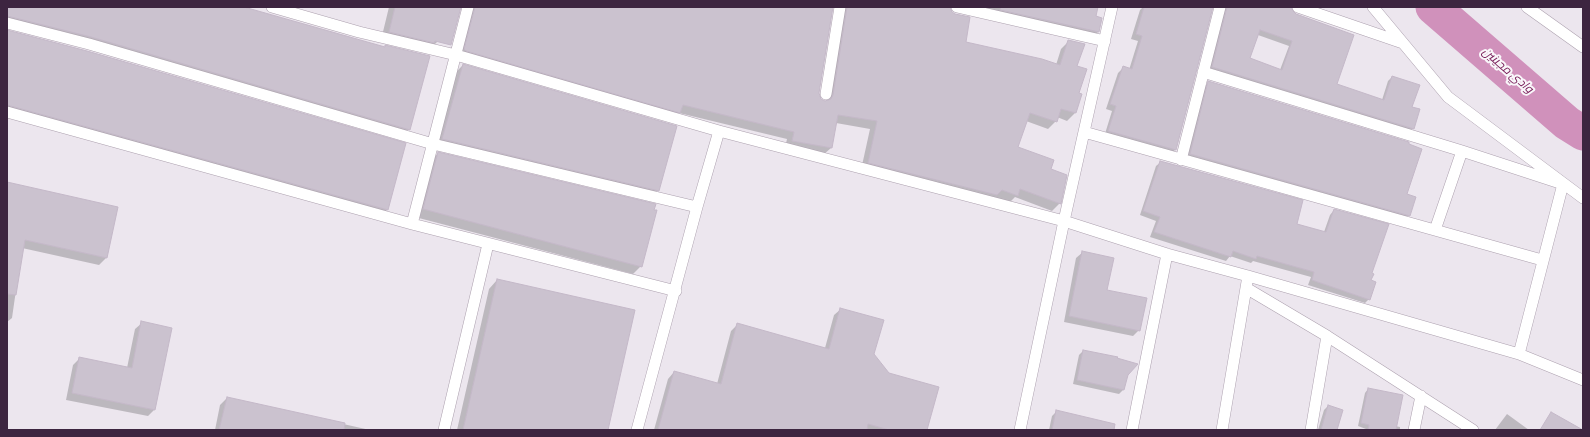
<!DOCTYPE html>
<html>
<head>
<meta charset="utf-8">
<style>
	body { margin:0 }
	#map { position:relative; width:1590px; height:437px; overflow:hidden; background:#ece6ee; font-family:"Source Sans 3",sans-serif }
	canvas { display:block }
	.frame { position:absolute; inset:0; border:8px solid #3d2540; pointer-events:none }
</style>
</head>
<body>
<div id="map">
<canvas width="1590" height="437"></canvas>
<div class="frame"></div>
</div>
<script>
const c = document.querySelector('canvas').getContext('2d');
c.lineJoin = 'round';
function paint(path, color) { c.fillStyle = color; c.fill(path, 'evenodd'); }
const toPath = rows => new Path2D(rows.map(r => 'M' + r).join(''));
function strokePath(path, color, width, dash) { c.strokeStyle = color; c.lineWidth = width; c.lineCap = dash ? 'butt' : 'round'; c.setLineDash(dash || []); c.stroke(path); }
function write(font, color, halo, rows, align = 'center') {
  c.font = font + ' "Source Sans 3",Cairo,sans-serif'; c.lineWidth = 4; c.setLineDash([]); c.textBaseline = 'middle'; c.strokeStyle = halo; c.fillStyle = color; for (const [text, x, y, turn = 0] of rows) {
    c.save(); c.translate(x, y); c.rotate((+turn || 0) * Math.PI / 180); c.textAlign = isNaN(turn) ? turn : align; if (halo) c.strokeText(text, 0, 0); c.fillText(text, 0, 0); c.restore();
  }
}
paint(toPath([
	[7,7,240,7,409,129,400,138,7,26],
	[389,7,446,7,438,41,429,50,381,40],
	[472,7,832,7,818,93,821,100,826,102,840,16,837,9,832,7,1097,7,1095,16,1101,18,1098,32,1091,40,950,7,965,43,1056,65,1061,49,1069,41,1076,66,1078,94,1081,95,1075,113,1067,121,1057,117,1056,121,1048,129,1026,121,1017,148,1050,170,1060,203,1052,211,1015,197,1009,203,861,170,870,129,836,123,831,148,823,155,785,148,787,139,679,113,672,120,457,57],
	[1143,7,1212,7,1175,150,1170,155,1104,137,1112,111,1106,109,1118,73,1123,68,1129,70,1138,41,1131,39,1140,10],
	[1221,7,1290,7,1335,85,1382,100,1388,81,1392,77,1411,107,1413,128,1408,133,1208,72],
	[1258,35,1289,46,1280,70,1249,58],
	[7,30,387,210,378,218,7,116],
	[463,65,658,190,650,199,435,147,454,74],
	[1209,82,1405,195,1409,215,1404,220,1186,159,1204,87],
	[438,153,641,266,633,274,415,217,430,162],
	[1161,162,1296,224,1324,232,1330,215,1334,210,1371,274,1369,299,1365,303,1308,285,1311,277,1253,261,1251,263,1230,256,1226,261,1150,237,1156,221,1140,215,1156,166],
	[7,183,117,208,106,258,99,265,22,248,12,318,7,322],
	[1083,252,1106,291,1139,330,1133,336,1064,322,1076,258],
	[497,280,607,430,457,430,489,289],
	[841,309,926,430,654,430,668,379,674,372,717,384,731,331,737,325,825,348,834,315],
	[142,323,154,410,148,416,66,400,73,365,80,358,127,368,135,329],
	[1083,351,1127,374,1123,390,1119,394,1073,384,1079,355],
	[1368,389,1395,426,1400,427,1400,430,1366,430,1366,429,1358,426,1365,393],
	[227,398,370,430,215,430,220,405],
	[1328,406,1336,430,1318,430,1324,410],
	[1057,411,1091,430,1049,430,1052,416],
	[1507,414,1529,430,1495,430]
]), '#0003');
strokePath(toPath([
	[1433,7,1567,123,1583,133]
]), '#d091bb', 35);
const building = toPath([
	[7,7,244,7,385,47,385,45,430,56,410,130,91,37,7,16,7,7],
	[395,7,461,7,451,45,435,41,434,43,389,32,395,7],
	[475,7,833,7,819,93,821,99,825,101,831,99,833,95,847,7,950,7,952,12,955,14,970,17,966,42,1042,59,1060,65,1068,40,1085,44,1077,66,1087,69,1079,93,1082,94,1076,113,1061,109,1057,122,1030,113,1018,147,1054,160,1051,169,1067,175,1061,204,1020,189,1018,196,1002,190,997,195,868,163,877,121,838,115,832,148,792,141,794,132,683,105,680,113,466,51,464,49,475,7],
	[1001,7,1098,7,1096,16,1102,18,1099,32,1000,10,1001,7],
	[1144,7,1213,7,1176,150,1108,131,1116,106,1110,104,1123,66,1132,69,1142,36,1136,34,1144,7],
	[1227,7,1291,7,1293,11,1296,14,1354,35,1337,84,1384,100,1392,76,1420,85,1412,107,1420,109,1414,129,1212,67,1227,7],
	[1260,30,1292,41,1282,70,1250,58,1260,30],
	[7,30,87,51,406,143,388,210,7,105,7,30],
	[463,64,677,126,659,191,442,139,463,64],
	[1208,81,1409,142,1409,144,1422,149,1407,194,1416,197,1410,216,1190,154,1208,81],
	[438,152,656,204,654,210,657,210,642,267,423,209,438,152],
	[1160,161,1303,200,1297,224,1326,232,1334,209,1389,224,1372,273,1374,274,1371,280,1376,282,1370,300,1312,280,1314,272,1257,256,1256,259,1233,251,1231,257,1154,232,1160,217,1143,211,1160,161],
	[7,182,118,207,107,258,25,240,16,295,7,294,7,182],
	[1082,251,1114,258,1107,290,1147,298,1140,331,1069,316,1082,251],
	[497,279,635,310,608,430,463,430,497,279],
	[840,308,884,320,874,354,889,373,939,387,927,430,889,430,868,424,867,430,658,430,674,371,721,384,737,323,829,349,840,308],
	[141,321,172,328,155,410,72,393,79,357,132,368,141,321],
	[1083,350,1118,357,1117,358,1138,364,1128,375,1124,390,1077,380,1083,350],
	[1368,388,1403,395,1396,430,1368,430,1369,425,1361,423,1368,388],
	[227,397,345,423,344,430,219,430,227,397],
	[1328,405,1343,410,1337,430,1321,430,1328,405],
	[1056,410,1115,424,1114,430,1052,430,1056,410],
	[1551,412,1583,430,1540,430,1551,412]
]);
paint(building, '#cbc2cf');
strokePath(building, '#c4b8c8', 1);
const minor = toPath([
	[272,7,359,32,456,55,719,131,1064,221,1167,254,1248,276],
	[957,7,1105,41],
	[1298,7,1403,43],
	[1373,7,1448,97,1583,198],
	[1527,7,1583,47],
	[7,23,89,44,433,144,697,207],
	[1203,72,1462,151,1563,184,1519,354],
	[826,94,840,7],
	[7,112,412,224,676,291],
	[1084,132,1542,260],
	[1181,160,1220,7],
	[412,224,468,7],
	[1435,230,1462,151],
	[1246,288,1327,336,1473,430],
	[444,430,488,244],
	[637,430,697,207,719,131],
	[1020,430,1064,221,1112,7],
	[1132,430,1167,254],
	[1222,430,1248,276,1519,354,1583,380],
	[1311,430,1327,336],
	[1414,430,1421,396]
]);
strokePath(minor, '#ada1af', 12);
strokePath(minor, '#fff', 11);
write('italic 12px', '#7a215c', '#f9f7fa', [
	["وادي مجينين",1507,71,41]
]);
</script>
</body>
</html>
